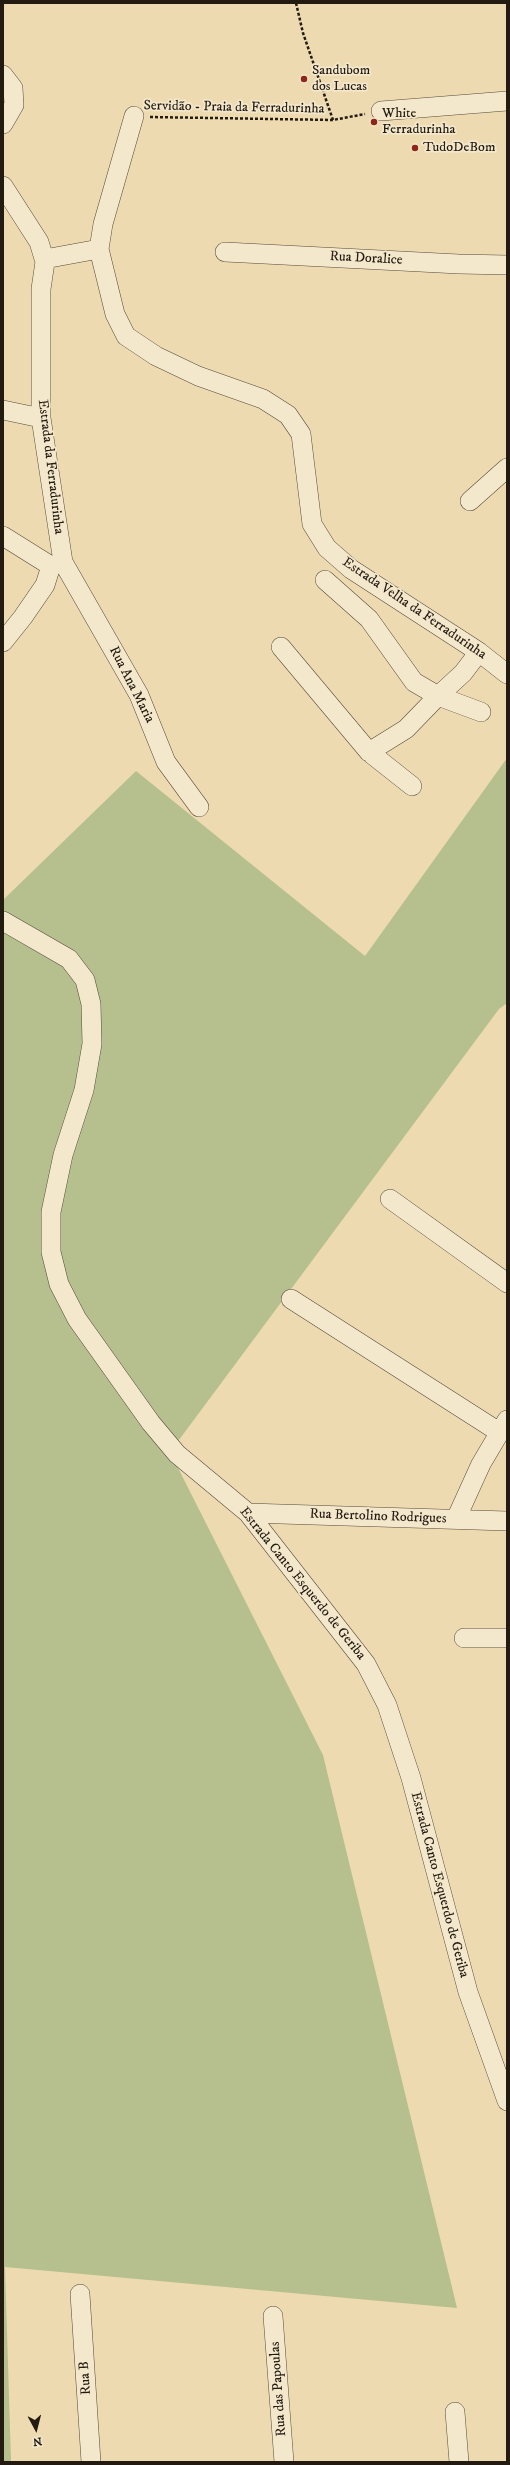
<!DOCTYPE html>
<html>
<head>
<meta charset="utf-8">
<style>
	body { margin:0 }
	#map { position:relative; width:510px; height:2465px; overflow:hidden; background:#eddab0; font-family:"IM FELL DW Pica",serif }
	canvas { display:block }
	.frame { position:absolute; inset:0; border:4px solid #231b11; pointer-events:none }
	.north { position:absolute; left:16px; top:2409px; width:40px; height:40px; -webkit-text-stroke:3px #f3e7cc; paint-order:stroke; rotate:173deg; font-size:11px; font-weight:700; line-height:16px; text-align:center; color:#231b11 }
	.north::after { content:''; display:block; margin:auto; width:14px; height:18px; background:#231b11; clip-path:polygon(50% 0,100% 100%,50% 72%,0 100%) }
</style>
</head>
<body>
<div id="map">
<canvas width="510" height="2465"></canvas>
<div class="frame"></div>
<div class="north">N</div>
</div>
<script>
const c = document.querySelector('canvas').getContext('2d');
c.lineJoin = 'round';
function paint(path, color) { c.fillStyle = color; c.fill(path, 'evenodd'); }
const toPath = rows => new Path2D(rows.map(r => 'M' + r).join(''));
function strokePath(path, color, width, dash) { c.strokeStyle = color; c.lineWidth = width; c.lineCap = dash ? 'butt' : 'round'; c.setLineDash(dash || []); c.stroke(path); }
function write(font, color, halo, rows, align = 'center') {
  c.font = font + ' "IM FELL DW Pica",serif'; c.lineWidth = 3.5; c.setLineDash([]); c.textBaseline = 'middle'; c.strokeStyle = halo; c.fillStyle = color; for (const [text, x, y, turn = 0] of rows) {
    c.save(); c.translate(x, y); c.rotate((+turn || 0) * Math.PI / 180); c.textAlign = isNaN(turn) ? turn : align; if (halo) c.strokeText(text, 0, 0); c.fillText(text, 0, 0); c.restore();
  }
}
paint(toPath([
	[507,758,507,1003,499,1009,170,1452,323,1755,457,2308,5,2267,11,2462,3,2462,3,900,136,771,365,956]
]), '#b5c08e');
const street = toPath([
	[3,75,13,88,14,105,3,124],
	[381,111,507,101],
	[134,116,103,224,99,249,115,314,126,336,156,356,198,376,263,399,288,415,301,434,312,524,327,548,351,569,479,652,507,674],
	[3,186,39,242,45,262],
	[99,249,50,258,45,262,41,289,41,418,63,562,139,695,166,762,199,807],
	[225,252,459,264,507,265],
	[3,410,41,418],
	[470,501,507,468],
	[3,536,51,566,63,562],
	[325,580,369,619,414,682,438,696,481,712],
	[3,642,23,617,45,585,51,566],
	[281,647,369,752,412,786],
	[369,752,406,729,438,696,463,673,479,652],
	[3,921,69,959,85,980,91,1004,92,1044,84,1090,63,1155,51,1212,51,1252,59,1284,77,1319,151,1423,177,1454,248,1513,366,1664,387,1705,411,1778,468,1992,507,2101],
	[390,1199,507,1283],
	[291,1299,499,1432],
	[248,1513,507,1521],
	[456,1519,481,1464,507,1420],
	[464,1638,507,1638],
	[80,2294,91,2462],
	[273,2316,284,2462],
	[455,2412,459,2462]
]);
strokePath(street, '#564b39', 20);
strokePath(toPath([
	[296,3,303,33,333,120],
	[150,117,333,120,365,114]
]), '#231b11', 2.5, [3, 2]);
strokePath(street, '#f3e7cc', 19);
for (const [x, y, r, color] of [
	[304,79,4,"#8f2418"],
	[374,122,4,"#8f2418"],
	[415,148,4,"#8f2418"]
]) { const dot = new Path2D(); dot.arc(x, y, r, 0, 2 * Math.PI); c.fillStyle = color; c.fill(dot); strokePath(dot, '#f3e7cc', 1.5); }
write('14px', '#231b11', '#f3e7cc', [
	["Sandubom",312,71],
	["dos Lucas",312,87],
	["White",382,114],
	["Ferradurinha",382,130],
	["TudoDeBom",423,148]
], 'left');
write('14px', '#231b11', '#f3e7cc', [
	["Servidão - Praia da Ferradurinha",234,108,1],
	["Rua Doralice",366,259,3],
	["Estrada da Ferradurinha",50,467,83],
	["Estrada Velha da Ferradurinha",414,609,34],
	["Rua Ana Maria",131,685,63],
	["Rua Bertolino Rodrigues",378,1517,2],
	["Estrada Canto Esquerdo de Geriba",302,1584,51],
	["Estrada Canto Esquerdo de Geriba",439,1885,75],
	["Rua B",86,2378,-94],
	["Rua das Papoulas",279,2389,-94]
]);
</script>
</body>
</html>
